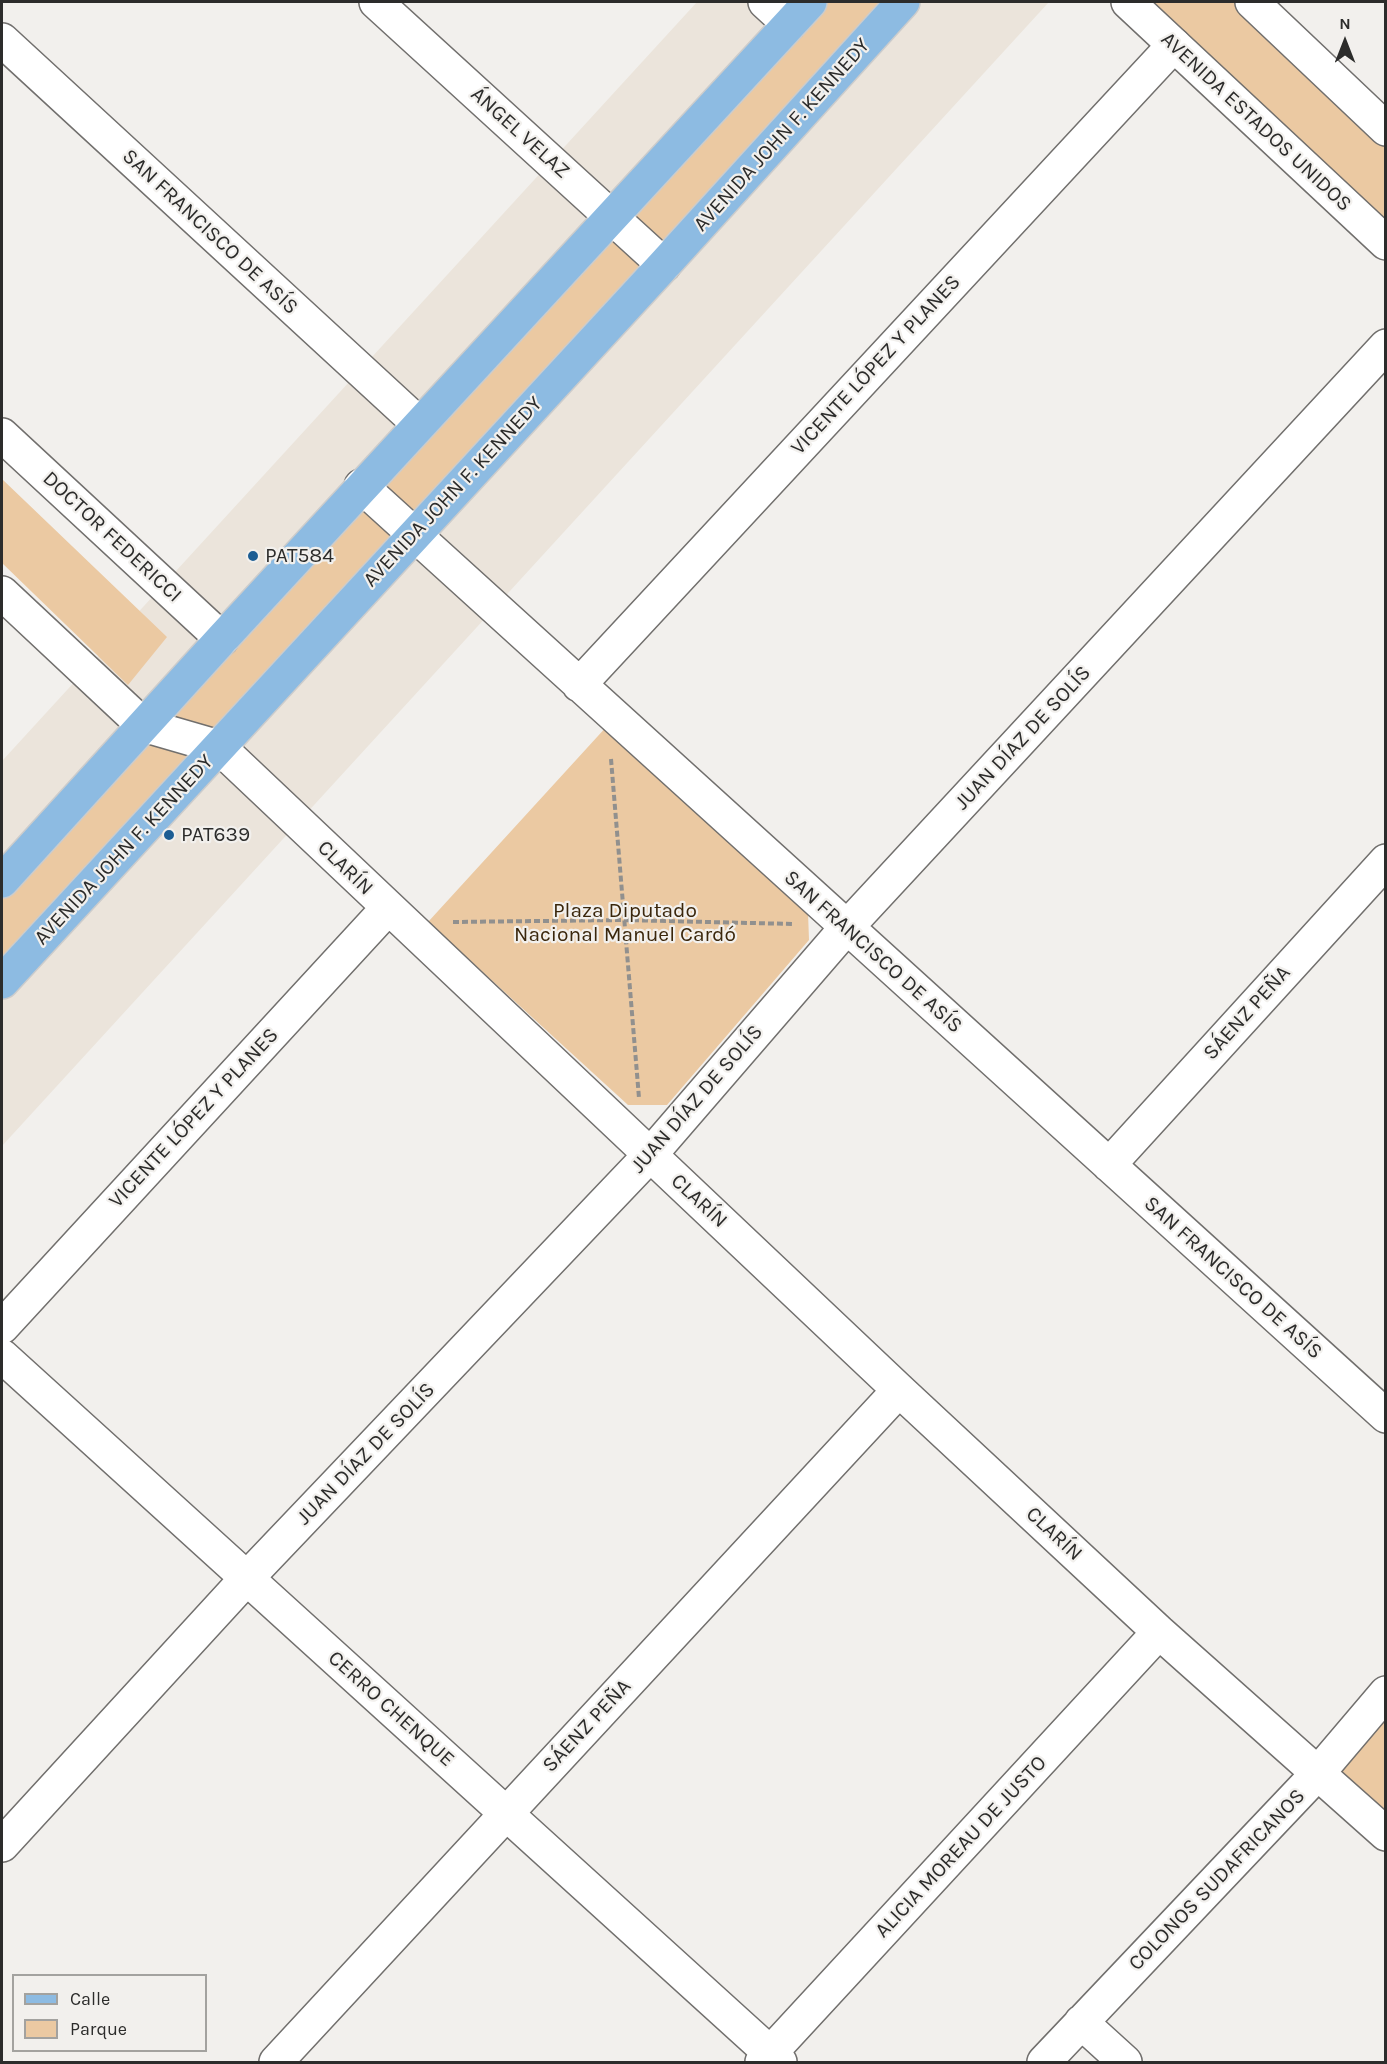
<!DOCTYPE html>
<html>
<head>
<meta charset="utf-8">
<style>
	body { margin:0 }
	#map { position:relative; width:1387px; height:2064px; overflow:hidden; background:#f2f0ed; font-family:Karla,sans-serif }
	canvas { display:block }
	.frame { position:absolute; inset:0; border:3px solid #2c2c2b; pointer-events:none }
	.legend { position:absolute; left:12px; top:1974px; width:195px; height:78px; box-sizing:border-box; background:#f2f0ed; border:2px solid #a3a29f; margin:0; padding:8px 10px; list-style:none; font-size:18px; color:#2c2c2b }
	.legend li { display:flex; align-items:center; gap:12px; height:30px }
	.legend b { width:30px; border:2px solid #a3a29f }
	.north { position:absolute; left:1315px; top:12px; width:60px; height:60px; -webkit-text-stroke:4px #f2f0ed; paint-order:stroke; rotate:0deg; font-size:16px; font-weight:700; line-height:24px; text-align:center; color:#2c2c2b }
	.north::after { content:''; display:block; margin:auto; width:21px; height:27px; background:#2c2c2b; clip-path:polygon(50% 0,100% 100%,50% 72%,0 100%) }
</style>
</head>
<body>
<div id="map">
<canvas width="1387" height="2064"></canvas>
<div class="frame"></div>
<ul class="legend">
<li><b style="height:8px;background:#8dbbe2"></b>Calle</li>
<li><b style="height:16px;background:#ebc9a2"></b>Parque</li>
</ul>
<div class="north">N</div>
</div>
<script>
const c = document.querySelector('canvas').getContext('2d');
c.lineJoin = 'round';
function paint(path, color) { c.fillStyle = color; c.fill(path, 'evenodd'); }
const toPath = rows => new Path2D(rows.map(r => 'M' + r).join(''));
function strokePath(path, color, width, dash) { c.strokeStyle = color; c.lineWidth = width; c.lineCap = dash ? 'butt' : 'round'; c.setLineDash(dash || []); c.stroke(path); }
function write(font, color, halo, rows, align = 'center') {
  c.font = font + ' Karla,sans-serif'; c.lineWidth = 4.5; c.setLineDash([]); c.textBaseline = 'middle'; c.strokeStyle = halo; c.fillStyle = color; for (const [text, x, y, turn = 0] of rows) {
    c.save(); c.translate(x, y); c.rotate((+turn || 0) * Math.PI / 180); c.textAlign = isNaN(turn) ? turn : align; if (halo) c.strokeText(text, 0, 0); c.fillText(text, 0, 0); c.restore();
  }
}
paint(toPath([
	[697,2,1049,2,2,1146,2,761]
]), '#ebe4db');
paint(toPath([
	[810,2,903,2,2,982,2,881],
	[1128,2,1252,2,1385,129,1385,243],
	[2,479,167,637,128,685,2,563],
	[608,725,808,912,809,940,667,1105,628,1105,428,922],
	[1385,1714,1385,1834,1318,1773]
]), '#ebc9a2');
const minor = toPath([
	[376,2,664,265],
	[765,2,789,24],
	[2,40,419,424],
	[361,486,1386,1416],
	[2,593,143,725,219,747,899,1390,1159,1632,1386,1834],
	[579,685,1174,45],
	[1109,1165,1386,861],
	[2,1327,387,909],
	[2,1845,247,1578,650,1155,847,927,1386,346],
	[276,2062,899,1390],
	[762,2062,1159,1632]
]);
const tertiary = toPath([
	[2,435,222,639],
	[2,1356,780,2062],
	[1081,2022,1125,2062],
	[1044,2062,1318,1773,1386,1693]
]);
const secondary = toPath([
	[1128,2,1386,243],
	[1252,2,1386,129]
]);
const primary = toPath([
	[2,881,222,639,810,2],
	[2,982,664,265,903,2]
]);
strokePath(minor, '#716f6d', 36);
strokePath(tertiary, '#716f6d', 36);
strokePath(secondary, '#716f6d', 36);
strokePath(primary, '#ccc', 36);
strokePath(toPath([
	[611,759,639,1098],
	[453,922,624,920,793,924]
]), '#91908e', 4, [6, 3]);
strokePath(minor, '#fff', 33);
strokePath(tertiary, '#fff', 33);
strokePath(secondary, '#fff', 33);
strokePath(primary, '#8dbbe2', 33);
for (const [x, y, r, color] of [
	[253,556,6,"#1c5d93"],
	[169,835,6,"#1c5d93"]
]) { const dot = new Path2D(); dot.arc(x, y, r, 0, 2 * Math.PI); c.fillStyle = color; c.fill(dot); strokePath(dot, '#f2f0ed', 2); }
write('21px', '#2c2c2b', '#f2f0ed', [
	["AVENIDA ESTADOS UNIDOS",1256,122,43],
	["ÁNGEL VELAZ",520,133,42],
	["AVENIDA JOHN F. KENNEDY",782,135,-48],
	["SAN FRANCISCO DE ASÍS",210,232,43],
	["VICENTE LÓPEZ Y PLANES",876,365,-47],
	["AVENIDA JOHN F. KENNEDY",453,492,-47],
	["DOCTOR FEDERICCI",112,537,43],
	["JUAN DÍAZ DE SOLÍS",1023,738,-47],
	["AVENIDA JOHN F. KENNEDY",124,850,-47],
	["CLARÍN",345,868,44],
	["SAN FRANCISCO DE ASÍS",873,952,42],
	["SÁENZ PEÑA",1247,1013,-48],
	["JUAN DÍAZ DE SOLÍS",697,1099,-49],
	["VICENTE LÓPEZ Y PLANES",194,1118,-47],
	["CLARÍN",699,1201,43],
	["SAN FRANCISCO DE ASÍS",1233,1278,42],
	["JUAN DÍAZ DE SOLÍS",366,1454,-46],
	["CLARÍN",1054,1534,43],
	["CERRO CHENQUE",391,1709,42],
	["SÁENZ PEÑA",587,1726,-47],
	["ALICIA MOREAU DE JUSTO",961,1847,-47],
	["COLONOS SUDAFRICANOS",1217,1880,-46]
]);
write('21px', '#2c2c2b', '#f2f0ed', [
	["PAT584",265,556],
	["PAT639",181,835]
], 'left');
write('21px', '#3a260b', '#f2f0ed', [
	["Plaza Diputado",625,911],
	["Nacional Manuel Cardó",625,935]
]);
</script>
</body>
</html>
